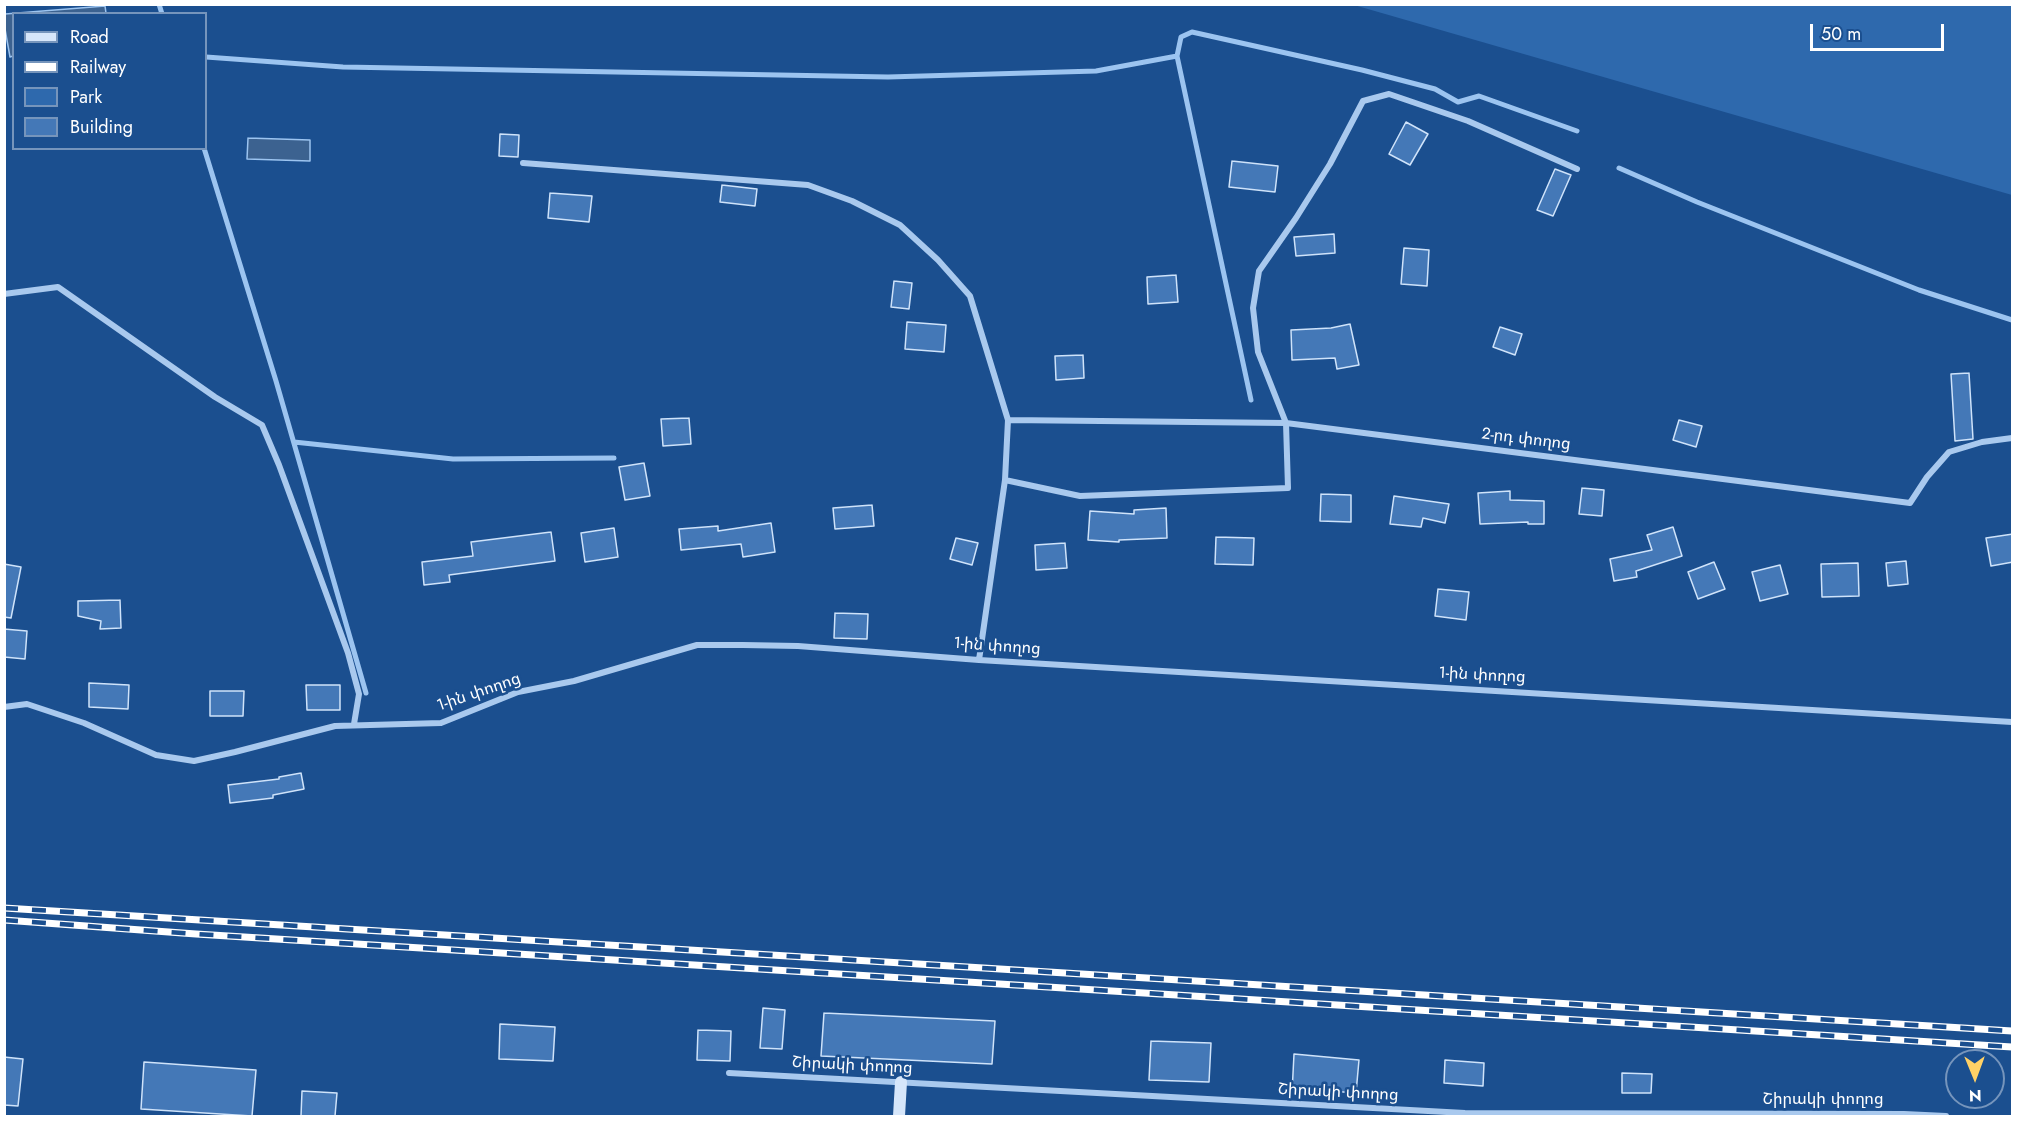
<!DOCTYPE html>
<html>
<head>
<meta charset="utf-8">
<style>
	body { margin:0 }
	#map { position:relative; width:2017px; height:1121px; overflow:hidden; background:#1b4f8f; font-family:Jost,sans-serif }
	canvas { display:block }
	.frame { position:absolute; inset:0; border:6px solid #fff; pointer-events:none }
	.legend { position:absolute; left:12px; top:12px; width:195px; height:138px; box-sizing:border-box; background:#1b4f8f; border:2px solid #7695bc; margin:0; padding:8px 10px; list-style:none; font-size:18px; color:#fff }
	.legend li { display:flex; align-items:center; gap:12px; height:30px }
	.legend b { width:30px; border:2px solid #7695bc }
	.north { position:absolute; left:1945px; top:1049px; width:60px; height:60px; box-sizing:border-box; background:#1b4f8f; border:2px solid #7695bc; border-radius:50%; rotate:179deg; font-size:16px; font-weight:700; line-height:24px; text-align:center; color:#fff }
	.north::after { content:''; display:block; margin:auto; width:21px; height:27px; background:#ffd166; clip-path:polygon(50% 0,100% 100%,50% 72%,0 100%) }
	.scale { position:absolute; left:1810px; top:24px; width:134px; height:27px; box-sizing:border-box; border:3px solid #fff; border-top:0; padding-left:8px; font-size:18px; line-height:21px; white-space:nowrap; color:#fff; -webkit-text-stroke:4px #1b4f8f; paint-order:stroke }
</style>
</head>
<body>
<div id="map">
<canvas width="2017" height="1121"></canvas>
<div class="frame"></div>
<ul class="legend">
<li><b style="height:8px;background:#d6e6fa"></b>Road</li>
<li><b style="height:8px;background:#fff"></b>Railway</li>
<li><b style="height:16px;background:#2e69ad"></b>Park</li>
<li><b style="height:16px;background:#4478b7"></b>Building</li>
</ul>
<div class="north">N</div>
<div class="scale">50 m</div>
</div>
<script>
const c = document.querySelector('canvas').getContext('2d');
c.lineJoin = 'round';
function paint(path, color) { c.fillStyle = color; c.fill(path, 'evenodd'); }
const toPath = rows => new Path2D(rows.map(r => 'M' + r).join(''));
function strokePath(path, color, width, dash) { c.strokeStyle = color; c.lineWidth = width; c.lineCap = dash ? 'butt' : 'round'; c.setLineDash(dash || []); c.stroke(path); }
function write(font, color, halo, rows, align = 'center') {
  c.font = font + ' Jost,"Noto Sans Armenian",sans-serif'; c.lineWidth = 5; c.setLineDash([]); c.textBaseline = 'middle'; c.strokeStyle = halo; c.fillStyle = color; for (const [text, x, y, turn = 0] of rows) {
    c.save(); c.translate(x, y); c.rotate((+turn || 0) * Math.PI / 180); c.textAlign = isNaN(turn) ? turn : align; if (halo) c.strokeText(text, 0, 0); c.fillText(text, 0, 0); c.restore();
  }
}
paint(toPath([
	[1354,5,2012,5,2012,195]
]), '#2e69ad');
const water = toPath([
	[105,6,106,13,14,14,13,56,10,57,5,29,5,14,105,6],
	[248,138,310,140,310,161,247,159,248,138]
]);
paint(water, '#3c6290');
strokePath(water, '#9cc4f0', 1.5);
strokePath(toPath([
	[159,4,162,14],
	[206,57,343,67,888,77,1096,71,1177,56],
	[204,148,276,381,366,693],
	[1619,168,1697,202,1919,290,2012,320],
	[1251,400,1177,56,1181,37,1192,32,1362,70,1435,89,1458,102,1479,96,1577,131],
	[294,442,453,459,614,458]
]), '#9cc4f0', 5);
const building = toPath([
	[1406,122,1428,134,1410,165,1389,154,1406,122],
	[500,134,519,135,518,157,499,156,500,134],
	[1232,161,1278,166,1275,192,1229,187,1232,161],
	[1555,169,1571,175,1553,216,1537,210,1555,169],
	[722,185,757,189,755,206,720,202,722,185],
	[550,193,592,196,589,222,548,218,550,193],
	[1334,234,1335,253,1296,256,1294,237,1334,234],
	[1404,248,1429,250,1427,286,1401,284,1404,248],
	[1176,275,1178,302,1148,304,1147,277,1176,275],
	[894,281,912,283,909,309,891,307,894,281],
	[907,322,946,325,944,352,905,349,907,322],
	[1350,324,1359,365,1337,369,1335,358,1292,360,1291,330,1331,328,1350,324],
	[1500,327,1522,334,1515,355,1493,347,1500,327],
	[1083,355,1084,378,1056,380,1055,356,1083,355],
	[1969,373,1973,439,1955,441,1951,374,1969,373],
	[689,418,691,444,663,446,661,419,689,418],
	[1679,420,1702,426,1696,447,1673,440,1679,420],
	[644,463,650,496,625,500,619,467,644,463],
	[1582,488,1604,490,1602,516,1579,514,1582,488],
	[1510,491,1510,500,1544,501,1544,524,1528,524,1528,522,1480,524,1478,493,1510,491],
	[1321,494,1351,495,1351,522,1320,521,1321,494],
	[1394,496,1449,504,1445,523,1423,518,1421,527,1390,524,1394,496],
	[872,505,874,526,835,529,833,508,872,505],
	[1166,508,1167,538,1119,540,1119,542,1088,540,1090,511,1134,514,1134,510,1166,508],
	[771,523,775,552,743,557,741,544,681,550,679,529,718,526,718,531,771,523],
	[1673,527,1682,556,1636,571,1637,577,1614,581,1610,559,1652,550,1647,535,1673,527],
	[614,528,618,557,585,562,581,533,614,528],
	[551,532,555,561,449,575,450,582,424,585,422,562,473,556,471,542,551,532],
	[2013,534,2013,562,1991,566,1986,538,2013,534],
	[1216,537,1254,538,1253,565,1215,564,1216,537],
	[956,538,978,543,972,565,950,559,956,538],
	[1065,543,1067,568,1036,570,1035,545,1065,543],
	[1906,561,1908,584,1888,586,1886,563,1906,561],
	[1714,562,1725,589,1698,599,1688,572,1714,562],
	[1858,563,1859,596,1822,597,1821,564,1858,563],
	[4,564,21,567,11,618,4,617,4,564],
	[1780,565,1788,594,1760,601,1752,572,1780,565],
	[1438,589,1469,592,1466,620,1435,616,1438,589],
	[120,600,121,628,100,629,101,621,78,616,78,601,120,600],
	[835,613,868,614,867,639,834,638,835,613],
	[4,629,27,631,25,659,4,657,4,629],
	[89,683,129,685,128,709,89,707,89,683],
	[306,685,340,685,340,710,307,710,306,685],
	[210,691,244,691,243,716,210,716,210,691],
	[301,773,304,789,273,795,273,798,230,803,228,785,279,779,279,777,301,773],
	[763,1008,785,1010,782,1049,760,1048,763,1008],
	[824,1013,995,1021,992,1064,821,1056,824,1013],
	[500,1024,555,1027,553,1061,499,1059,500,1024],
	[698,1030,731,1031,730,1061,697,1060,698,1030],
	[1151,1041,1211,1043,1209,1082,1149,1080,1151,1041],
	[1294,1054,1359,1060,1356,1093,1318,1090,1317,1095,1292,1093,1294,1054],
	[4,1057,23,1059,18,1106,4,1105,4,1057],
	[1445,1060,1484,1063,1483,1086,1444,1083,1445,1060],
	[144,1062,256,1070,252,1116,141,1109,144,1062],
	[1622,1073,1652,1074,1651,1093,1622,1093,1622,1073],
	[302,1091,337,1093,335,1116,301,1116,302,1091]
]);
paint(building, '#4478b7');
strokePath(building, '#cfe3fa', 1.5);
strokePath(toPath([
	[523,163,808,185,852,201,900,225,938,260,970,296,1008,420,1005,480,979,660],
	[4,294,58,287,215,397,262,425,279,465,348,653,359,694,354,724],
	[1008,420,1286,423,1910,503,1927,477,1949,452,1982,442,2012,438],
	[1005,480,1080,496,1288,488,1286,423,1258,352,1253,308,1259,271,1296,218,1330,164,1363,101,1389,94,1468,121,1577,169],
	[4,707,27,704,84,723,156,755,194,761,235,752,335,726,441,723,518,692,574,681,697,645,743,645,798,646,979,660,2012,722],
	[729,1073,1465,1113,1904,1114,1946,1116]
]), '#a9c9ee', 6);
strokePath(toPath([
	[899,1116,901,1082]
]), '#d6e6fa', 12);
const rail = toPath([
	[4,908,2012,1031],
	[4,920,196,934,2012,1047]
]);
strokePath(rail, '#fff', 7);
strokePath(rail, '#1b4f8f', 4.5, [14]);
write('16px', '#fff', '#1b4f8f', [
	["2-րդ փողոց",1526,440,7],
	["1-ին փողոց",997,647,4],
	["1-ին փողոց",1482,676,3],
	["1-ին փողոց",479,693,-19],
	["Շիրակի փողոց",852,1066,3],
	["Շիրակի փողոց",1338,1093,3],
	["Շիրակի փողոց",1823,1100]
]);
</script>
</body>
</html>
